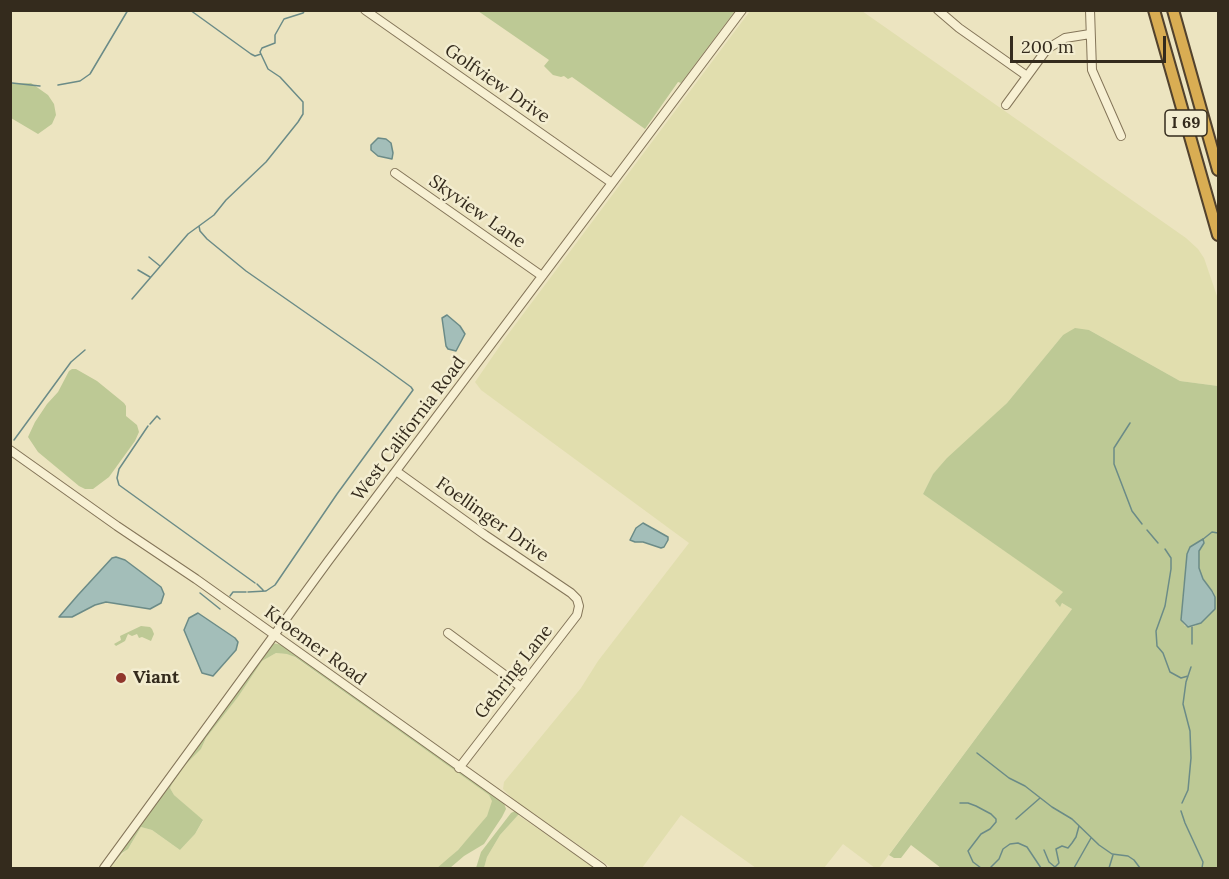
<!DOCTYPE html>
<html>
<head>
<meta charset="utf-8">
<style>
	body { margin:0 }
	#map { position:relative; width:1229px; height:879px; overflow:hidden; background:#ece4c0; font-family:Lora,serif }
	canvas { display:block }
	.frame { position:absolute; inset:0; border:12px solid #342b1d; pointer-events:none }
	.scale { position:absolute; left:1010px; top:36px; width:156px; height:27px; box-sizing:border-box; border:3px solid #342b1d; border-top:0; padding-left:8px; font-size:18px; line-height:21px; white-space:nowrap; color:#342b1d; -webkit-text-stroke:4px #f3edd0; paint-order:stroke }
</style>
</head>
<body>
<div id="map">
<canvas width="1229" height="879"></canvas>
<div class="frame"></div>
<div class="scale">200 m</div>
</div>
<script>
const c = document.querySelector('canvas').getContext('2d');
c.lineJoin = 'round';
function paint(path, color) { c.fillStyle = color; c.fill(path, 'evenodd'); }
const toPath = rows => new Path2D(rows.map(r => 'M' + r).join(''));
function strokePath(path, color, width, dash) { c.strokeStyle = color; c.lineWidth = width; c.lineCap = dash ? 'butt' : 'round'; c.setLineDash(dash || []); c.stroke(path); }
function write(font, color, halo, rows, align = 'center') {
  c.font = font + ' Lora,serif'; c.lineWidth = 5; c.setLineDash([]); c.textBaseline = 'middle'; c.strokeStyle = halo; c.fillStyle = color; for (const [text, x, y, turn = 0] of rows) {
    c.save(); c.translate(x, y); c.rotate((+turn || 0) * Math.PI / 180); c.textAlign = isNaN(turn) ? turn : align; if (halo) c.strokeText(text, 0, 0); c.fillText(text, 0, 0); c.restore();
  }
}
paint(toPath([
	[750,11,862,11,1186,238,1198,249,1204,258,1218,299,1218,386,1180,381,1089,330,1063,335,1007,403,933,474,923,494,1064,592,1060,606,1062,603,1072,609,879,868,875,868,843,844,824,868,756,868,681,815,642,868,612,868,515,801,503,789,504,782,581,688,598,661,689,543,481,390,475,382,506,337],
	[276,653,288,654,294,657,489,795,493,801,487,816,469,838,448,860,437,868,110,868,130,846,141,827,152,830,180,850,195,834,203,821,174,795,170,788,172,784,186,764,201,749,206,738,238,697,262,661],
	[518,815,595,868,484,868,487,857,500,835]
]), '#e1deae');
paint(toPath([
	[478,11,735,11,681,83,678,82,645,129,572,77,568,79,564,76,561,77,553,75,544,66,549,60],
	[31,83,48,95,54,104,56,115,52,124,38,134,11,118,11,84],
	[1075,328,1089,330,1180,381,1218,386,1218,868,941,868,911,845,901,858,894,858,889,855,1072,609,1062,603,1060,607,1055,601,1063,592,923,494,933,474,947,458,1007,403,1063,335],
	[1203,539,1204,543,1199,551,1199,568,1203,579,1213,591,1215,597,1215,608,1201,623,1192,627,1185,626,1181,620,1184,583,1193,545],
	[72,369,76,369,97,381,124,403,126,406,126,416,137,425,139,432,135,441,109,477,93,489,85,489,79,486,38,452,28,437,35,422,47,404,58,392,69,371],
	[141,626,150,627,152,629,154,634,151,641,142,637,139,638,137,634,132,636,128,634,125,641,116,646,114,644,121,640,120,636],
	[273,643,282,645,504,803,506,809,502,817,484,844,464,856,450,868,437,868,458,850,487,816,492,801,489,795,295,657,287,654,276,653,262,661,238,697,206,738,201,749,186,764,172,784,170,788,174,795,203,820,195,834,180,850,152,830,141,827,128,849,122,853,110,868,107,868],
	[515,811,519,814,500,835,487,857,484,868,476,868,481,852,511,813]
]), '#bdc995');
const water = toPath([
	[378,138,386,139,391,143,393,153,392,159,378,156,371,150,371,145,378,138],
	[447,315,460,326,465,334,456,351,448,349,446,346,442,318,447,315],
	[643,523,668,537,668,540,664,547,661,548,643,542,635,542,630,540,636,528,643,523],
	[1203,539,1204,543,1199,551,1199,568,1203,579,1212,591,1215,597,1215,609,1201,623,1188,627,1181,620,1187,554,1190,547,1203,539],
	[116,557,125,560,161,587,164,594,161,603,150,609,106,602,95,605,72,617,59,617,78,595,112,558,116,557],
	[198,613,235,638,238,642,236,650,213,676,202,673,184,630,189,618,198,613]
]);
paint(water, '#a3beb9');
strokePath(water, '#6b8b87', 1.5);
strokePath(toPath([
	[190,10,251,54,255,56,261,54],
	[12,83,40,86],
	[58,85,80,81,90,74,128,10],
	[199,226,200,231,207,239,246,271,378,363,411,387,413,390,337,494,275,585,266,591,248,592],
	[149,257,160,266],
	[138,270,150,277],
	[132,299,188,234,214,215,226,200,266,162,298,122,303,114,303,102,280,77,268,69,260,52,262,48,275,43,275,35,284,19,303,13,305,10],
	[1130,423,1114,448,1114,464,1132,511,1142,524],
	[150,424,157,416,160,419],
	[148,426,119,469,117,478,119,485,255,583],
	[14,440,71,362,85,350],
	[1147,530,1158,543],
	[1202,540,1212,532,1218,533],
	[1165,549,1171,558,1171,569,1165,606,1156,631,1157,646,1163,653,1170,672,1181,678,1188,676],
	[257,584,263,590],
	[200,593,220,609],
	[230,596,233,592,246,592],
	[1192,627,1192,644],
	[977,753,1009,778,1025,786,1052,807,1072,819,1099,845,1112,854,1128,856,1134,860,1140,868],
	[960,803,968,803,976,806,991,814,996,819,996,822,990,829,981,834,968,851,973,862,981,868,990,868,999,859,1003,849,1010,844,1018,843,1027,847,1041,868],
	[1182,803,1188,790,1191,758,1190,731,1183,704,1186,682,1191,667],
	[1181,811,1185,823,1203,862,1202,868],
	[1016,819,1040,798],
	[1044,850,1049,862,1055,867,1059,863,1056,849,1062,846,1068,848,1072,843,1076,837,1079,826],
	[1074,868,1091,838],
	[1109,868,1113,855]
]), '#6b8b87', 1.5);
const minor = toPath([
	[365,10,612,183],
	[938,10,959,28,1027,76],
	[1090,10,1092,70,1121,136],
	[1006,105,1047,49,1065,38,1090,34],
	[395,173,542,276],
	[10,450,117,526,196,579,602,868],
	[396,471,485,535,571,593,577,599,579,606,577,615,459,768],
	[448,633,521,687],
	[104,868,329,560,742,10]
]);
const highway = toPath([
	[1154,10,1218,235],
	[1173,10,1218,170]
]);
strokePath(minor, '#847559', 10);
strokePath(highway, '#52422d', 14);
strokePath(minor, '#f7f0d3', 8);
strokePath(highway, '#d9ad53', 10);
for (const [x, y, r, color] of [
	[121,678,6,"#90362c"]
]) { const dot = new Path2D(); dot.arc(x, y, r, 0, 2 * Math.PI); c.fillStyle = color; c.fill(dot); strokePath(dot, '#f3edd0', 2); }
for (const [x, y, w] of [
	[1186,123,42]
]) { const box = new Path2D(); box.roundRect(x - w / 2, y - 13, w, 26, 4.5); c.fillStyle = '#f3edd0'; c.fill(box); strokePath(box, '#342b1d', 1.5); }
write('bold 16px', '#342b1d', null, [
	["I 69",1186,123]
]);
write('18px', '#342b1d', '#f3edd0', [
	["Golfview Drive",497,84,35],
	["Skyview Lane",477,212,35],
	["West California Road",409,429,-53],
	["Foellinger Drive",492,520,35],
	["Kroemer Road",315,646,36],
	["Gehring Lane",514,672,-52]
]);
write('bold 18px', '#342b1d', '#f3edd0', [
	["Viant",133,678]
], 'left');
</script>
</body>
</html>
